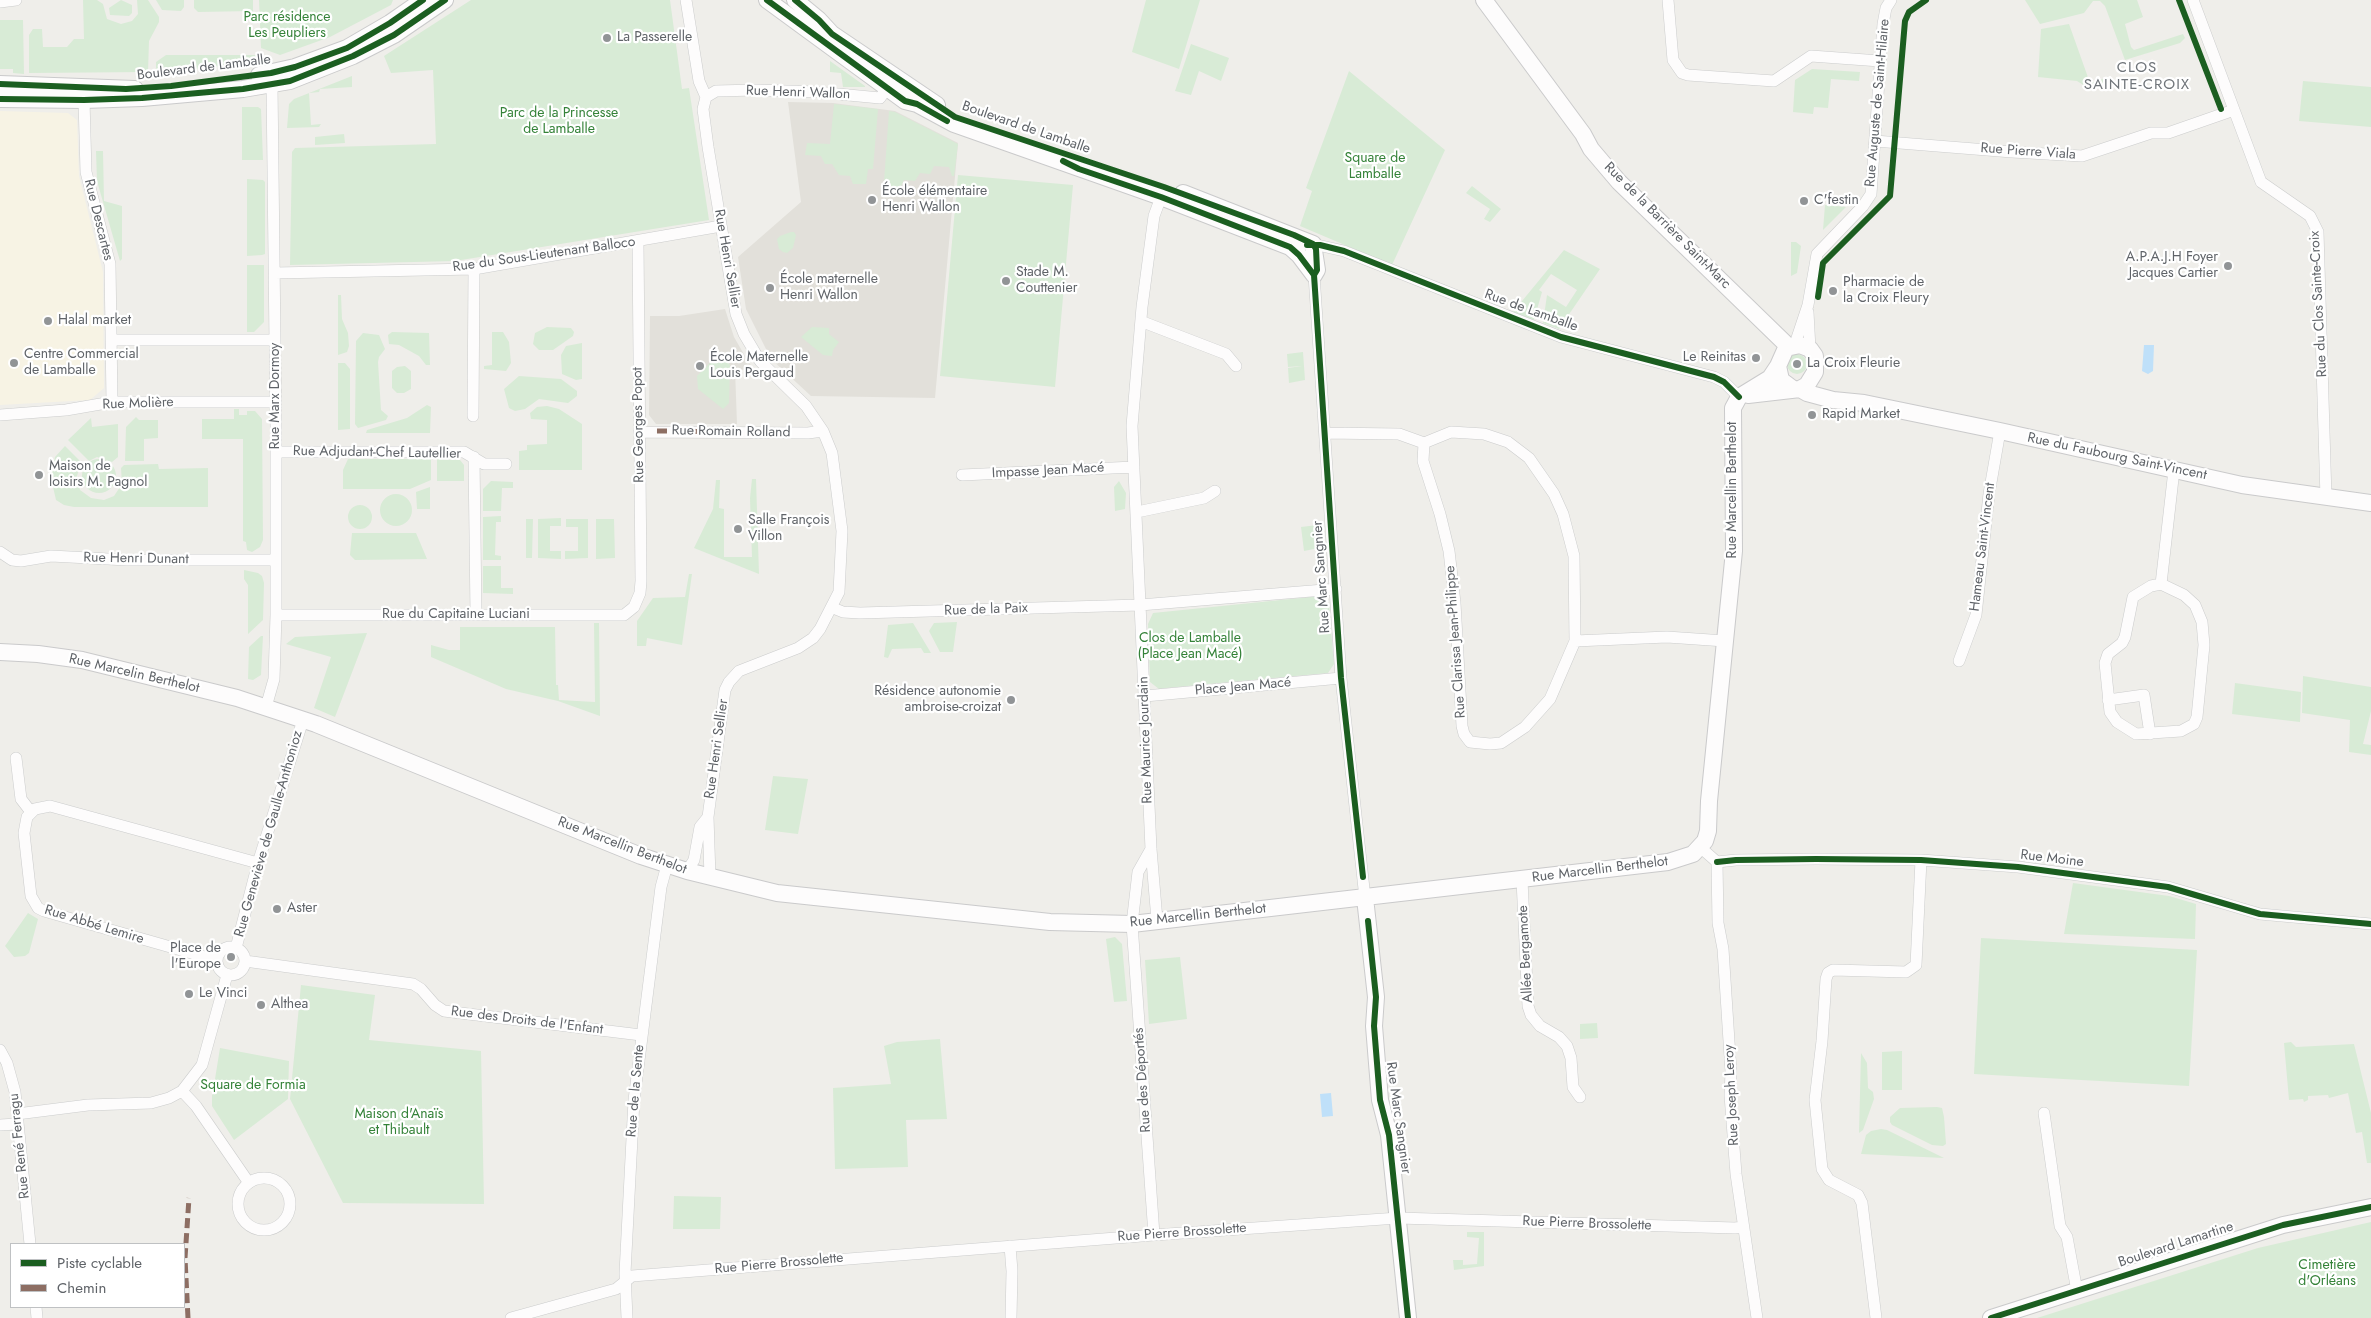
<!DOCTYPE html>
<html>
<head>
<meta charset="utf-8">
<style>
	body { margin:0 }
	#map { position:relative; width:2371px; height:1318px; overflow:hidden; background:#efeeea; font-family:Jost,sans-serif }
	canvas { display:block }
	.legend { position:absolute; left:10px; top:1243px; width:175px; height:65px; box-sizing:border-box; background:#fff; border:1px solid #bfc1c3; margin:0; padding:6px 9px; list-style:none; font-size:15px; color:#5f6368 }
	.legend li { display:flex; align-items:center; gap:10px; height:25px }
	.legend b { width:25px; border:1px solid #bfc1c3 }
</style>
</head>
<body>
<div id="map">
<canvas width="2371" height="1318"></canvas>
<ul class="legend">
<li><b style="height:6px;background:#1b5e20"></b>Piste cyclable</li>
<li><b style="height:6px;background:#8d6e63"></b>Chemin</li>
</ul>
</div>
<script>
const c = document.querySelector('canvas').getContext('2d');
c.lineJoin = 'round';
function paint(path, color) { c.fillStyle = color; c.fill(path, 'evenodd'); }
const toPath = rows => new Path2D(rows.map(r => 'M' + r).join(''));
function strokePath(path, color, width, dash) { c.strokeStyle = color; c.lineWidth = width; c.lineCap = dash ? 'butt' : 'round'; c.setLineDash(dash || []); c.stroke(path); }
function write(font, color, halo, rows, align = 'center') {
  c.font = font + ' Jost,sans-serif'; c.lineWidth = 4.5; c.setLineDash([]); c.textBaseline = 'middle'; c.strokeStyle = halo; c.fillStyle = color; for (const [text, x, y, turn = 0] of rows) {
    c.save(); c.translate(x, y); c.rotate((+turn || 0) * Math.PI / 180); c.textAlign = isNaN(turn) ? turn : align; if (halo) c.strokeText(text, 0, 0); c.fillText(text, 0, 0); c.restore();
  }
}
paint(toPath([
	[0,111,68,113,77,120,79,176,103,272,104,388,90,400,0,405]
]), '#f7f3e4');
paint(toPath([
	[788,102,833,103,895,111,958,143,935,398,811,396,771,359,746,309,738,257,801,202],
	[725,309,734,337,749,363,756,371,735,369,737,424,656,424,649,415,650,316,679,316]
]), '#e2e0da');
paint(toPath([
	[72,0,97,0,103,4,107,19,121,24,132,21,138,14,137,0,148,0,159,17,159,22,149,41,148,72,29,73,29,35,33,29,42,29,43,47,67,47,74,39,84,39,83,0],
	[121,0,132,5,132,13,129,16,110,15,109,8],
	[156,0,184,0,184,7,181,11,162,10],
	[194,0,253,0,253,11,198,12,194,8],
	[259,0,393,0,391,5,330,37,280,55,261,48],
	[471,0,670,0,682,89,689,88,709,220,455,261,290,265,292,152,295,148,436,144,433,70,391,73,384,56],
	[1146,0,1200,0,1179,69,1132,52],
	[2025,0,2137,0,2143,17,2125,24,2131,47,2134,50,2183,34,2185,38,2180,43,2125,60,2105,6,2100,1,2093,1,2084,13,2040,24],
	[0,20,23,20,24,74,13,73,13,69,0,69],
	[2069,24,2090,83,2103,79,2105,83,2088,88,2077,81,2038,77,2041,29],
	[1191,44,1229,58,1221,81,1199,71,1191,95,1175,91],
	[166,55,255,55,269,59,208,68,156,72,156,62],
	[830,61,865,86,865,87,843,87,841,73,830,72],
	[1812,69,1860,72,1859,81,1831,79,1828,108,1814,107,1813,114,1793,112,1795,80],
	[1349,71,1445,150,1392,265,1300,226,1312,191,1306,188],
	[352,76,352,87,320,89,319,92,309,93,311,125,321,124,319,127,287,128,289,104,294,99],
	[2303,81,2371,87,2371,127,2299,121],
	[834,104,878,109,873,169,868,169,866,184,853,184,850,176,839,175,832,164,825,164,821,156,805,155,807,143,830,144],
	[242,107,258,107,261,109,263,160,242,160],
	[889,111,895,112,958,144,954,176,952,176,949,167,934,166,930,174,920,173,915,181,904,180,900,188,887,186,886,183,884,182],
	[344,134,345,143,315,145,315,137],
	[96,151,103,151,104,201,122,206,122,259,120,261,97,181],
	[958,175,1073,185,1055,387,940,376],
	[247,179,263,180,265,182,265,254,262,255,247,256],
	[1472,186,1501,209,1490,222,1484,219,1490,209,1466,193],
	[1825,205,1846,207,1823,230],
	[791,232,794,232,796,235,793,248,787,253,783,252,779,249,777,239,780,236],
	[1791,242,1796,242,1801,246,1797,273,1791,276],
	[1564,250,1600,269,1559,329,1543,323,1547,295,1566,307,1577,290,1551,274,1539,290,1542,292,1534,320,1513,312],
	[247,265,264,265,264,322,254,332,247,332],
	[338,295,341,295,342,319,348,333,349,346,347,352,338,355],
	[547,327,571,328,574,332,573,336,553,350,539,350,533,344,535,333],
	[812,327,829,328,829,334,839,342,833,350,832,356,823,355,801,337],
	[392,332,429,333,430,365,426,365,419,356,399,345,389,344,388,335],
	[492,332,503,332,509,342,511,363,506,371,484,369,484,366,492,365],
	[363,333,379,335,385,349,379,357,378,362,381,410,388,416,386,420,358,428,355,424,356,341],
	[582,343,582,379,576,380,562,374,561,355,566,346],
	[1303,352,1305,380,1289,383,1288,368,1302,366,1288,367,1287,354],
	'1787 364a10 10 0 1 1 20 0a10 10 0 1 1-20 0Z',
	[715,358,724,358,730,365,729,403,723,409,698,389,697,376],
	[338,363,345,363,350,369,350,429,338,430],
	[405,366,411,371,411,389,404,393,397,393,392,388,392,371,397,367],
	[519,376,561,379,577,391,577,396,568,403,539,399,525,409,515,411,509,408,504,389],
	[427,405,431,407,430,433,366,433,367,430,407,418],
	[547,406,559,409,582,424,582,470,519,470,519,451,527,450,527,445,547,444,547,420,531,419,530,413,537,407],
	[234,409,239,409,239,415,247,415,247,411,255,411,262,419,263,540,260,547,252,552,247,550,246,542,243,541,243,439,202,439,202,419,234,419],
	[136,417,139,420,158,420,158,438,144,439,144,461,125,461,126,427],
	[91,418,92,427,118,424,118,457,112,462,97,457,89,461,68,440],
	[65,446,81,462,77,476,78,483,80,490,91,498,104,500,114,496,122,484,121,468,124,465,158,464,159,469,208,468,208,507,74,507,64,505,56,500,51,478,55,457],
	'82 476a17 17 0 1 1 34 0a17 17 0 1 1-34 0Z',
	[348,459,431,459,431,480,410,489,343,489,343,470],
	[437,459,460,460,464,465,464,481,437,481],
	[752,479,756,479,759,574,694,548,713,509,716,480,720,480,719,508,724,509,724,557,752,557,750,498],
	[491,481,513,482,513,488,502,488,501,511,483,511,483,489],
	[1119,481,1126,493,1125,509,1115,511,1114,487],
	[430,487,430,509,417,509,416,492],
	'380 510a16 16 0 1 1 32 0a16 16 0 1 1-32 0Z',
	'348 517a12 12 0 1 1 24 0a12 12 0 1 1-24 0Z',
	[501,516,501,522,496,522,495,555,501,556,501,560,483,560,483,517],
	[561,518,561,526,550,526,550,551,561,551,561,559,538,558,538,519],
	[526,519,533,519,532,558,526,558],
	[566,519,588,519,588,558,565,559,565,551,578,551,578,527,566,527],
	[596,519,614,519,615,558,596,559],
	[1318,525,1319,548,1304,551,1301,527],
	[352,533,416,533,427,559,355,560,350,555],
	[483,566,501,566,501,588,513,588,513,594,483,593],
	[244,570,258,573,262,576,264,583,263,620,248,634,248,585,244,579],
	[689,574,692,574,682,645,647,638,646,646,637,646,637,621,653,598,685,597],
	[1320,596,1329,605,1334,664,1328,673,1166,688,1159,689,1150,682,1148,624,1153,613],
	[957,622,953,652,940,652,929,631,934,623],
	[594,623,599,623,600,716,558,701,506,689,431,657,431,645,449,650,460,650,460,627,555,627,556,685,558,685,559,700,595,702],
	[913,623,931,653,924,653,921,648,892,649,888,658,884,657,888,625],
	[367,633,335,717,314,708,331,657,286,644,295,637],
	[261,636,263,636,261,675,253,680,248,679,249,647],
	[2303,676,2371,687,2371,711,2363,744,2371,745,2371,755,2349,752,2350,720,2302,713],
	[2235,683,2301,692,2300,722,2232,714],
	[773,776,808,779,798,834,765,830],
	[2073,883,2169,896,2196,904,2195,939,2064,934],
	[28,913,38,919,29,953,25,956,14,957,5,946],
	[1115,937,1122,944,1127,1001,1114,1002,1106,939],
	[1981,938,2197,950,2189,1086,1974,1074],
	[1180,957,1187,1019,1149,1024,1145,960],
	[301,985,375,995,369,1040,481,1051,484,1204,343,1203,290,1099],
	[1597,1023,1598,1038,1580,1039,1580,1024],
	[940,1039,947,1119,906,1120,908,1167,835,1169,833,1088,891,1084,884,1046,897,1042],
	[2291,1042,2296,1047,2354,1044,2371,1113,2371,1163,2367,1163,2362,1132,2356,1133,2348,1093,2329,1098,2328,1095,2308,1096,2308,1100,2304,1102,2303,1099,2289,1100,2284,1043],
	[220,1048,289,1061,288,1099,234,1140,212,1106,212,1095,222,1087,215,1079],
	[1902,1051,1902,1090,1882,1090,1882,1052],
	[1861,1053,1867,1063,1868,1088,1873,1092,1874,1099,1863,1130,1859,1133],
	[1937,1107,1942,1108,1944,1117,1946,1144,1943,1146,1932,1145,1892,1125,1890,1122,1890,1117,1900,1108],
	[1881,1129,1887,1130,1944,1158,1861,1154,1866,1135,1871,1131],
	[674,1196,721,1197,720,1229,673,1229],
	[2371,1222,2371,1318,2037,1318,2258,1248],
	[1467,1232,1484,1232,1484,1266,1454,1270,1453,1260,1463,1260,1463,1265,1477,1264,1479,1238,1467,1237]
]), '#d8ebd6');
paint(toPath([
	[2144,345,2154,345,2153,371,2148,374,2142,371],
	[1331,1093,1333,1116,1322,1117,1320,1094]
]), '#bfe0f9');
const street = toPath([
	[686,0,699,81,706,97,703,109,708,147,736,314,744,334,760,361,806,406,823,431,832,453,842,531,839,592,820,629,813,638,798,648,739,671,729,682,725,690,708,817,710,877],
	[1668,0,1673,60,1682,73,1688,75,1774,81,1811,56,1880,61],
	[2193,0,2261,182,2310,216,2318,232,2326,498],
	[0,2,16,0],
	[706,97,716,91,756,90,817,92,880,98,887,88],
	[84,100,86,172,110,264,112,402],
	[1875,141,2012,152,2082,156,2151,133,2168,133,2234,110],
	[1313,244,1344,251,1561,337,1714,377,1724,382,1739,397],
	[275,273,474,269,721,226],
	[1314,275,1341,678,1365,898],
	[1808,312,1810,349],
	[1143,322,1226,354,1236,366],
	[111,340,275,340],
	[1795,344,1808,305,1817,254,1863,206,1871,194,1883,24,1886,8,1891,0],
	[0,415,66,410,112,402,276,402],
	[473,416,474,269],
	[639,432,808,433,823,431],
	[1325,433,1399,434,1424,443,1451,432,1484,434,1508,442,1529,458,1554,494,1563,514,1574,556,1575,641,1550,699,1525,727,1501,743,1490,744,1470,742,1464,734,1462,726,1455,603,1449,551,1440,514,1423,461,1424,443],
	[276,452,464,452,484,464,506,464],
	[474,457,476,615],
	[962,475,1134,467],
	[1137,512,1204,498,1215,491],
	[0,552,12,560,21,561,51,556,127,560,276,560],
	[2161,584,2184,595,2195,605,2202,622,2204,645,2197,717,2194,724,2181,731,2136,734,2117,722,2110,712,2105,663,2108,654,2122,643,2125,637,2133,597,2151,586,2161,584],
	[2161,584,2174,470],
	[833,608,843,612,860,613,1140,605,1336,589],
	[276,615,624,615,634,607,640,593,641,581,638,242],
	[1575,641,1667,637,1725,641],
	[1959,661,1976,615,1989,494,2000,431],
	[1145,696,1341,678],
	[2108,700,2144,695,2150,734],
	[266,707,274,679,276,615,276,429,272,84],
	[16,758,21,799,31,812],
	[1700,847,1717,862,1736,860,1816,859,1921,860,2018,867,2168,887,2260,914,2371,924],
	[1151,849,1138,872,1132,924,1154,1235],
	[1717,862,1718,923,1723,949,1731,1072,1730,1095,1736,1174,1757,1318],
	[687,871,694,860,700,827,708,817],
	[1522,880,1528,1006,1531,1015,1540,1026,1559,1037,1567,1046,1571,1058,1573,1087,1580,1097],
	[1157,920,1151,849,1132,426,1142,307,1154,216,1161,197],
	'217 961a14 14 0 1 1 28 0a14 14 0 1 1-28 0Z',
	[236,948,258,863,303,720],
	[217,958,205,957,160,944,44,911,38,908,31,896,24,833,27,817,35,809,50,806,258,863],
	[245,961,413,984,421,989,435,1005,444,1011,641,1035],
	[0,1050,7,1063,15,1092,30,1244],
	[182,1091,196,1106,249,1183],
	[2044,1113,2060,1226,2067,1237,2077,1291],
	[17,1114,88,1105,151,1103,169,1098,182,1091,202,1065,227,975],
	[0,1125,17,1124],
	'238 1204a26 26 0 1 1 52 0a26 26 0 1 1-52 0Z',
	[1010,1246,1012,1271,1011,1318],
	[36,1307,37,1318],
	[511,1318,616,1289,632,1276,1154,1235,1398,1218,1735,1228,1743,1227],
	[627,1318,625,1273,634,1100,661,887,667,865],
	[1876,1318,1862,1203,1858,1195,1829,1180,1822,1169,1815,1100,1822,1041,1826,979,1828,973,1833,970,1906,972,1916,965,1921,860]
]);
const secondary = toPath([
	[767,0,905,101,917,104,954,124,1161,197,1290,247,1299,255,1314,275],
	[795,0,819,20,832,34,937,105],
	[1484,0,1583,134,1591,149,1619,182,1789,347],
	[259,75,295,67,347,48,390,23,423,0],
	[0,84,135,89],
	[0,99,84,100,142,98,243,89,290,81,353,56,394,35,445,0],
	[1183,193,1313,244,1317,270,1314,275],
	[1800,389,1807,393,1833,400,1864,403,2000,431,2242,485,2371,503],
	[1748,395,1800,389,1807,385,1815,372,1815,356,1810,349,1800,345,1786,348,1778,366,1781,380,1793,389],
	[0,652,38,654,82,660,237,698,316,724,641,856,687,871,777,893,1050,922,1132,924,1668,862,1693,854,1705,841,1708,831,1709,801,1734,551,1733,408,1739,397,1770,378,1778,366],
	[1365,898,1376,997,1374,1026,1380,1100,1389,1135,1408,1318],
	[1991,1318,2283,1225,2371,1207]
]);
strokePath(street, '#cbcccc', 12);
strokePath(secondary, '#cacacb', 18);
strokePath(street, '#fdfcfc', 11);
strokePath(secondary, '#fdfcfc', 16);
strokePath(toPath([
	[657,431,752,432],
	[188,1318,185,1258,189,1198]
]), '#8d6e63', 5, [10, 5]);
strokePath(toPath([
	[767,0,905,101,917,104,947,121],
	[795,0,819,20,832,34,955,117,1164,187,1294,235,1313,244,1316,249,1317,270,1314,275,1341,678,1363,877],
	[2179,0,2221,109],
	[0,84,126,89,171,86,271,73,295,67,347,48,390,23,423,0],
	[0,99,84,100,142,98,243,89,290,81,353,56,394,35,445,0],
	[1063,161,1079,169,1161,197,1290,247,1299,255,1314,275],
	[1307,245,1320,245,1344,251,1561,337,1714,377,1724,382,1739,397],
	[1818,297,1823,263,1890,196,1905,21,1909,12,1926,0],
	[1717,862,1736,860,1816,859,1921,860,2018,867,2168,887,2260,914,2371,924],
	[1368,921,1376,997,1374,1026,1380,1100,1389,1135,1408,1318],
	[1991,1318,2283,1225,2371,1207]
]), '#1b5e20', 6);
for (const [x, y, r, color] of [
	[607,38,5,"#919496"],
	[872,200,5,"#919496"],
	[1804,201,5,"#919496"],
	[2228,266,5,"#919496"],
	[1006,281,5,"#919496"],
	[770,288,5,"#919496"],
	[1833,291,5,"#919496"],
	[48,321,5,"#919496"],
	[1756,358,5,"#919496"],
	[14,363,5,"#919496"],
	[1797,364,5,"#919496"],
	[700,366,5,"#919496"],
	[1812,415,5,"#919496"],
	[39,475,5,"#919496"],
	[738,529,5,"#919496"],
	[1011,700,5,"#919496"],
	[277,909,5,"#919496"],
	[231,957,5,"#919496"],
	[189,994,5,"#919496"],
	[261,1005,5,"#919496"]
]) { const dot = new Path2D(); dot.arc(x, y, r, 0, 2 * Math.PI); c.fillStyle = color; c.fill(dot); strokePath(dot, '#fff', 2); }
write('14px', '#348238', '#fff', [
	["Parc résidence",287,18],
	["Les Peupliers",287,34],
	["Parc de la Princesse",559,114],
	["de Lamballe",559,130],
	["Square de",1375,159],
	["Lamballe",1375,175],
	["Clos de Lamballe",1190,639],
	["(Place Jean Macé)",1190,655],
	["Square de Formia",253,1086],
	["Maison d'Anaïs",399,1115],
	["et Thibault",399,1131],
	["Cimetière",2327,1266],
	["d'Orléans",2327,1282]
]);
write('14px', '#5f6368', '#fff', [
	["La Passerelle",617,38],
	["École élémentaire",882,192],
	["Henri Wallon",882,208],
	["C'festin",1814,201],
	["A.P.A.J.H Foyer",2218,258,"right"],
	["Jacques Cartier",2218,274,"right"],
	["Stade M.",1016,273],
	["Couttenier",1016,289],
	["École maternelle",780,280],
	["Henri Wallon",780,296],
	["Pharmacie de",1843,283],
	["la Croix Fleury",1843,299],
	["Halal market",58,321],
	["Centre Commercial",24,355],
	["de Lamballe",24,371],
	["École Maternelle",710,358],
	["Louis Pergaud",710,374],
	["Le Reinitas",1746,358,"right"],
	["La Croix Fleurie",1807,364],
	["Rapid Market",1822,415],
	["Maison de",49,467],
	["loisirs M. Pagnol",49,483],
	["Salle François",748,521],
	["Villon",748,537],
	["Résidence autonomie",1001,692,"right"],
	["ambroise-croizat",1001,708,"right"],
	["Aster",287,909],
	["Place de",221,949,"right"],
	["l'Europe",221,965,"right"],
	["Le Vinci",199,994],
	["Althea",271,1005]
], 'left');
write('14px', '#5f6368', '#fff', [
	["Boulevard de Lamballe",204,68,-7],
	["Rue Henri Wallon",798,93,2],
	["Rue Auguste de Saint-Hilaire",1878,103,-85],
	["Boulevard de Lamballe",1026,128,19],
	["Rue Pierre Viala",2028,152,4],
	["Rue Descartes",98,220,76],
	["Rue de la Barrière Saint-Marc",1667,226,45],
	["Rue du Sous-Lieutenant Balloco",544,255,-8],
	["Rue Henri Sellier",727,259,80],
	["Rue du Clos Sainte-Croix",2319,304,-93],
	["Rue de Lamballe",1531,311,20],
	["Rue Marx Dormoy",276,396,-90],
	["Rue Molière",138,404,-2],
	["Rue Georges Popot",639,425,-91],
	["Rue Romain Rolland",731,432,1],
	["Rue Adjudant-Chef Lautellier",377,453,1],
	["Rue du Faubourg Saint-Vincent",2117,457,12],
	["Impasse Jean Macé",1048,471,-3],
	["Rue Marcellin Berthelot",1733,490,-90],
	["Hameau Saint-Vincent",1983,547,-83],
	["Rue Henri Dunant",136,559,1],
	["Rue Marc Sangnier",1322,577,-94],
	["Rue de la Paix",986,610,-2],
	["Rue du Capitaine Luciani",456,615],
	["Rue Clarissa Jean-Philippe",1456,642,-94],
	["Rue Marcelin Berthelot",134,674,13],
	["Place Jean Macé",1243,687,-5],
	["Rue Maurice Jourdain",1146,740,-92],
	["Rue Henri Sellier",717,749,-82],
	["Rue Geneviève de Gaulle-Anthonioz",269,834,-74],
	["Rue Marcellin Berthelot",622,846,21],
	["Rue Moine",2052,859,7],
	["Rue Marcellin Berthelot",1600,870,-7],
	["Rue Marcellin Berthelot",1198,916,-6],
	["Rue Abbé Lemire",94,925,17],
	["Allée Bergamote",1526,954,-93],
	["Rue des Droits de l'Enfant",527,1021,7],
	["Rue des Déportés",1143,1080,-94],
	["Rue de la Sente",636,1091,-85],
	["Rue Joseph Leroy",1732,1095,-93],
	["Rue Marc Sangnier",1398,1118,82],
	["Rue René Ferragu",20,1146,-96],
	["Rue Pierre Brossolette",1587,1224,2],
	["Rue Pierre Brossolette",1182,1233,-4],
	["Boulevard Lamartine",2176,1245,-18],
	["Rue Pierre Brossolette",779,1264,-5]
]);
c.letterSpacing = '1px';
write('15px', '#70757a', '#fff', [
	["CLOS",2137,68],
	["SAINTE-CROIX",2137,85]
]);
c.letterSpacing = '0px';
</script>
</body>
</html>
